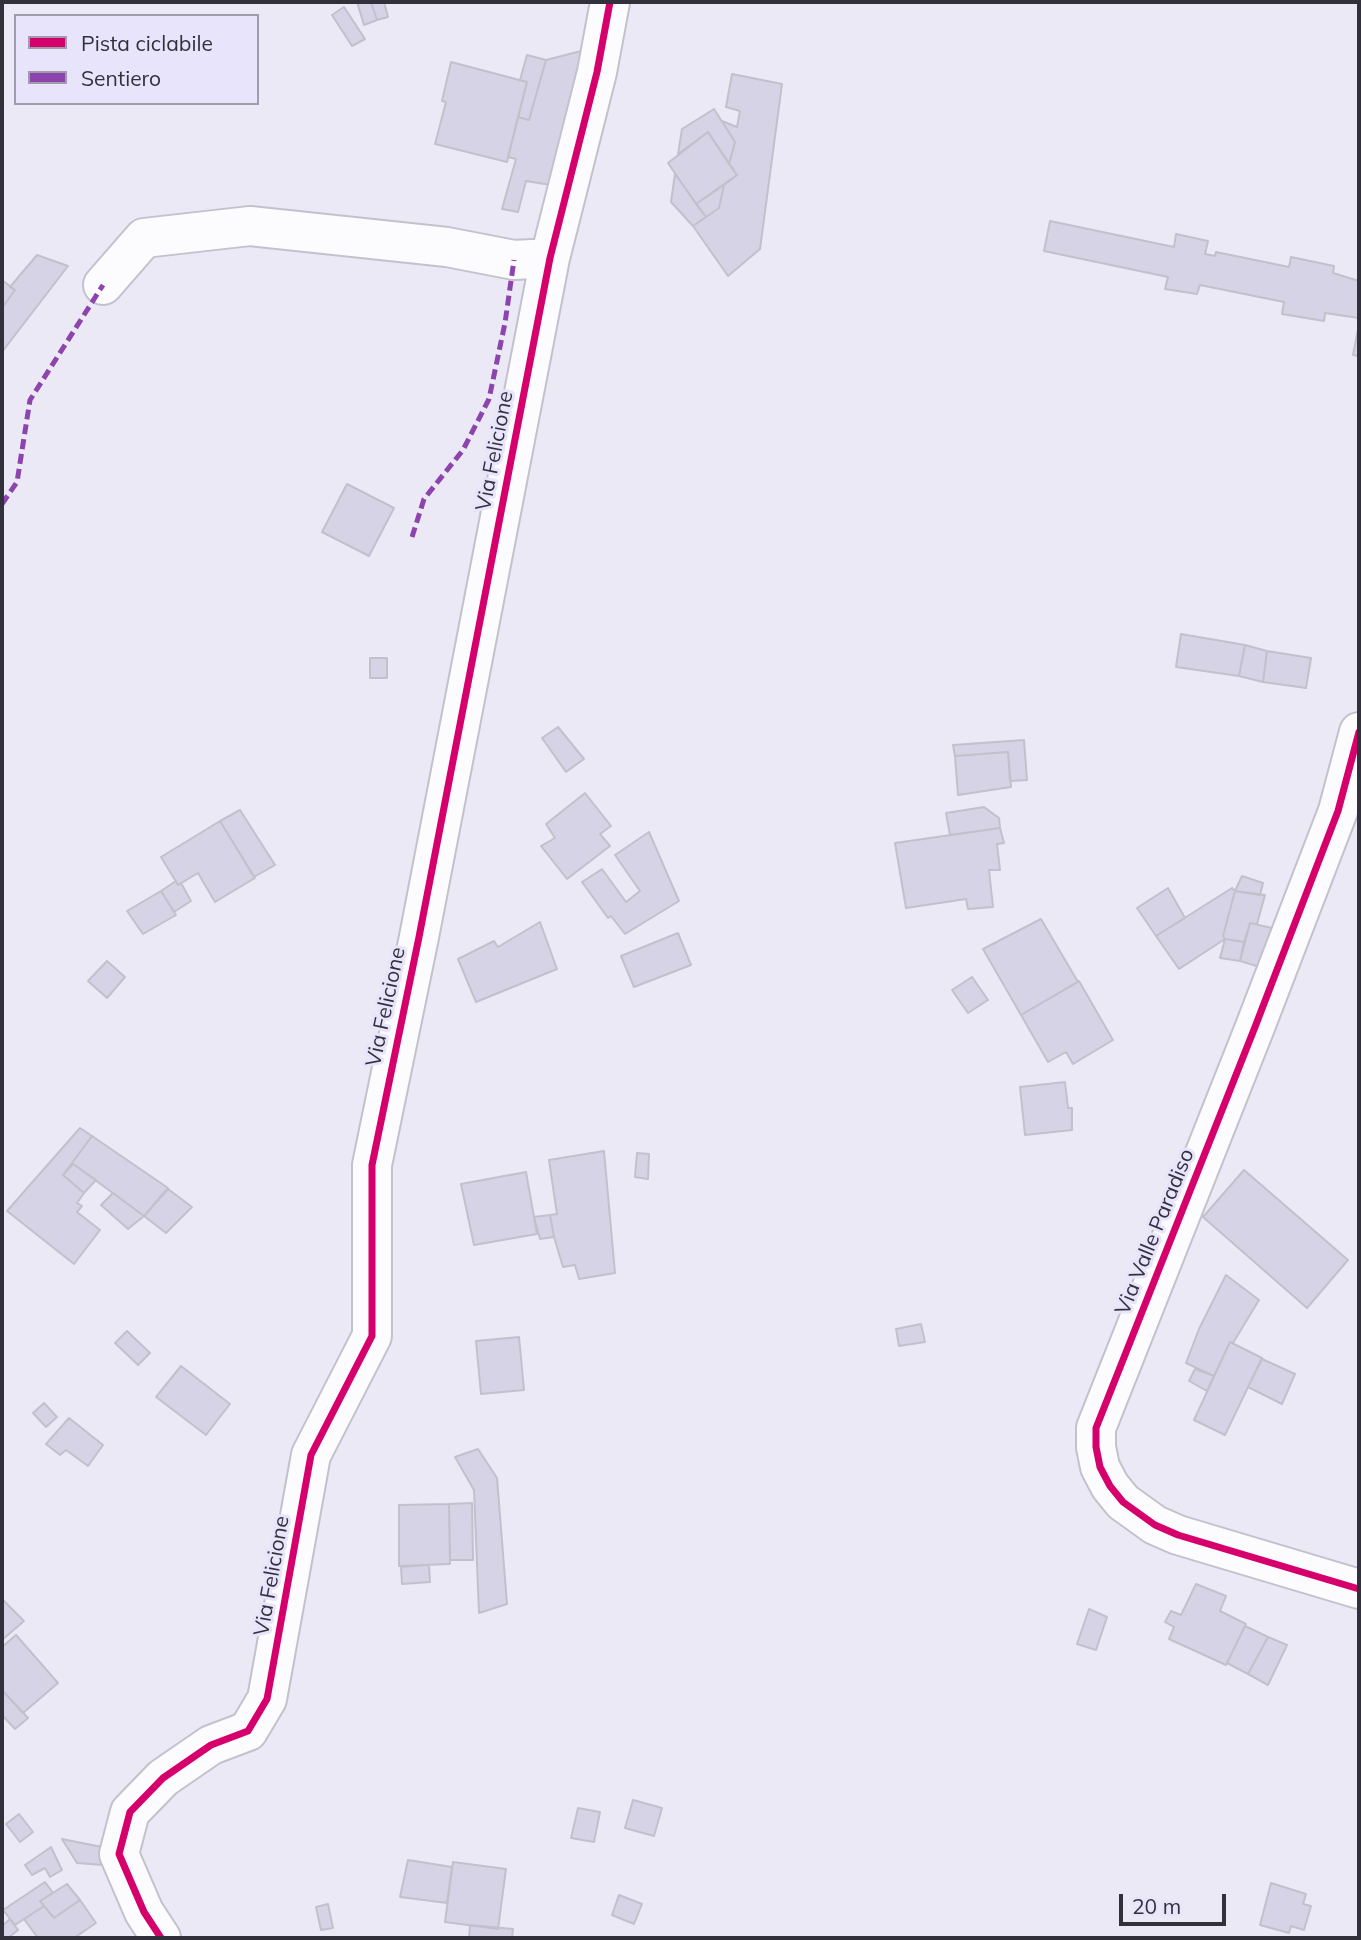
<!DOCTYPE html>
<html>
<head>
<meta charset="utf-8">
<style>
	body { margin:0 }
	#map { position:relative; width:1361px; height:1940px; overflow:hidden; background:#ebe9f6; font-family:Mulish,sans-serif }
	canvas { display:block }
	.frame { position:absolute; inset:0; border:4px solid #32313b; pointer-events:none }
	.legend { position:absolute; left:14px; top:14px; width:245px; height:91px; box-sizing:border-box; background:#e7e4fb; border:2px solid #9f9cae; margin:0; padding:9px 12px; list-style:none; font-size:21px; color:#32313b }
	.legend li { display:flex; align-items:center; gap:14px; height:35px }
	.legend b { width:35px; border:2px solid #9f9cae }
	.scale { position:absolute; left:1119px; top:1894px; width:107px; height:32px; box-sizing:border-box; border:4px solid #32313b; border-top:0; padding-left:9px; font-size:21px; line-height:24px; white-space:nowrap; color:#32313b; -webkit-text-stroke:5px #e7e4fb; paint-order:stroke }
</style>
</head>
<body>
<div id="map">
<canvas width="1361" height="1940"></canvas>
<div class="frame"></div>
<ul class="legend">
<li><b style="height:9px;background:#d6006c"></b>Pista ciclabile</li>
<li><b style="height:9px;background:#8e44ad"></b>Sentiero</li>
</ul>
<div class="scale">20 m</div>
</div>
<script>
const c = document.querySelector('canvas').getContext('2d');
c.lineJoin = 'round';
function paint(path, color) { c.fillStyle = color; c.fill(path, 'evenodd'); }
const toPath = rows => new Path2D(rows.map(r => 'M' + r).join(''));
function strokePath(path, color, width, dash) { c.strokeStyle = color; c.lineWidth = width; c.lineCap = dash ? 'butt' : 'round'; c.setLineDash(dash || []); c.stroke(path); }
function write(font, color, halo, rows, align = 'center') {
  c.font = font + ' Mulish,sans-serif'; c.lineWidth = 6; c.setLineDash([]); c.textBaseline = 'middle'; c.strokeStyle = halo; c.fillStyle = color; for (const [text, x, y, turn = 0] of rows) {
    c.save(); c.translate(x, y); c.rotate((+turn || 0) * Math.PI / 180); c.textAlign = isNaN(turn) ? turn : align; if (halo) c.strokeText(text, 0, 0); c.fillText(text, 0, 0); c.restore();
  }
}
const building = toPath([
	[357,2,371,2,377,20,364,25,357,2],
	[371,2,384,2,388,17,377,20,371,2],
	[344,7,365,39,352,46,332,15,344,7],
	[585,50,551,185,526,181,518,212,502,209,516,159,508,157,518,117,529,120,546,60,585,50],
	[527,55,546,60,529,120,518,117,527,82,520,80,527,55],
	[451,62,527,82,507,162,435,144,446,102,442,101,451,62],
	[732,74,782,84,760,249,728,276,693,226,719,208,724,185,737,175,729,164,735,142,722,121,737,127,740,111,726,107,732,74],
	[714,109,735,142,729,164,708,132,678,154,682,129,714,109],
	[708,132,737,175,696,204,668,163,708,132],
	[675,174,706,217,693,226,671,202,675,174],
	[724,185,719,208,706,217,696,204,724,185],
	[1050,221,1174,247,1176,234,1208,241,1205,254,1215,256,1216,252,1289,267,1291,257,1334,266,1333,273,1359,281,1359,318,1325,313,1324,321,1282,314,1284,302,1200,285,1197,294,1165,289,1168,277,1044,251,1050,221],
	[37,255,68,266,2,352,2,308,15,290,10,287,37,255],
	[2,280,15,290,2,308,2,280],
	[1359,324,1359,356,1353,355,1359,324],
	[347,484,394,508,369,556,322,532,347,484],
	[1181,634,1245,645,1239,676,1176,667,1181,634],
	[1245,645,1267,651,1263,682,1239,676,1245,645],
	[1267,651,1311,658,1306,688,1263,682,1267,651],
	[370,658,387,658,387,678,370,678,370,658],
	[558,727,584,759,566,772,542,738,558,727],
	[1024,740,1027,780,1010,781,1008,752,955,756,953,745,1024,740],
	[1008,752,1011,787,958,795,955,756,1008,752],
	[585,793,611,826,600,834,610,846,567,879,541,846,555,838,546,824,585,793],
	[984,807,999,818,1000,828,950,835,946,813,984,807],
	[240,810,275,865,254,877,220,821,240,810],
	[220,821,255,878,215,902,198,873,178,885,161,857,220,821],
	[1000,828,1004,843,997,844,1000,870,989,870,993,907,968,909,966,899,906,908,895,843,1000,828],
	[649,832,679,901,625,934,611,916,608,918,582,882,602,869,626,902,640,891,615,855,649,832],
	[1242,876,1263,883,1260,895,1235,891,1242,876],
	[176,881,178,885,181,883,191,901,174,912,161,891,176,881],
	[1168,888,1185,918,1156,936,1137,908,1168,888],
	[1232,888,1235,891,1223,936,1225,939,1179,969,1156,936,1232,888],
	[161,891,176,915,143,934,127,911,161,891],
	[1235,891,1265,895,1257,924,1250,923,1244,942,1225,939,1223,936,1235,891],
	[1041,919,1078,982,1021,1015,983,949,1041,919],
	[540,922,557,969,476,1002,458,959,494,941,498,947,540,922],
	[1250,923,1272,928,1260,967,1240,961,1250,923],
	[678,933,691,965,634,987,621,956,678,933],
	[1225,939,1244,942,1240,961,1220,958,1225,939],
	[107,961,125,977,107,998,88,981,107,961],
	[972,977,988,1000,968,1013,952,990,972,977],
	[1079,981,1113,1040,1073,1064,1066,1052,1048,1062,1021,1015,1079,981],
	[1065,1082,1068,1108,1072,1108,1072,1130,1025,1135,1020,1087,1065,1082],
	[80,1128,92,1136,63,1175,84,1193,77,1203,82,1206,77,1212,100,1230,74,1264,7,1211,80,1128],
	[92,1136,168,1188,144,1216,72,1163,92,1136],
	[604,1151,615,1273,579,1279,575,1265,563,1267,554,1237,550,1215,557,1214,549,1160,604,1151],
	[637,1153,649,1154,648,1179,635,1177,637,1153],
	[73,1164,96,1180,84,1193,63,1175,73,1164],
	[1244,1170,1348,1260,1307,1308,1203,1217,1244,1170],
	[526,1172,537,1234,474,1245,461,1184,526,1172],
	[168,1189,192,1207,166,1233,144,1216,168,1189],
	[113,1193,144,1216,128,1229,101,1205,113,1193],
	[550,1215,554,1237,540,1239,534,1217,550,1215],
	[1226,1275,1259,1300,1233,1343,1230,1342,1214,1376,1186,1363,1199,1329,1226,1275],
	[921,1324,925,1342,899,1346,896,1329,921,1324],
	[127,1331,150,1353,138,1365,115,1343,127,1331],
	[519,1337,524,1390,481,1394,476,1341,519,1337],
	[1230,1342,1262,1358,1225,1435,1194,1420,1230,1342],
	[1262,1359,1295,1374,1282,1404,1248,1387,1262,1359],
	[181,1366,230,1404,206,1435,156,1397,181,1366],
	[1195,1369,1214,1376,1207,1391,1189,1381,1195,1369],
	[44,1403,57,1417,46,1427,33,1413,44,1403],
	[69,1418,103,1445,88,1466,66,1450,60,1455,46,1444,69,1418],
	[478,1449,497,1478,507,1604,479,1613,474,1490,455,1457,478,1449],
	[472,1503,473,1560,450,1560,449,1504,472,1503],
	[449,1504,450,1564,399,1566,399,1505,449,1504],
	[425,1565,429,1565,430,1582,402,1584,401,1567,425,1565],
	[1196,1584,1226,1596,1220,1611,1246,1624,1226,1665,1169,1639,1174,1627,1165,1622,1171,1611,1181,1615,1196,1584],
	[4,1601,24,1621,2,1640,2,1603,4,1601],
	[1089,1609,1107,1617,1096,1650,1077,1644,1089,1609],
	[1245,1626,1268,1637,1248,1674,1227,1663,1245,1626],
	[16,1635,58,1683,23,1713,2,1690,2,1647,16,1635],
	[1268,1637,1287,1645,1268,1685,1248,1674,1268,1637],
	[2,1690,28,1718,15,1729,2,1715,2,1690],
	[633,1800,662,1808,654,1836,625,1828,633,1800],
	[578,1808,600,1812,594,1842,571,1838,578,1808],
	[19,1814,33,1832,20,1842,6,1824,19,1814],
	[62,1839,102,1847,103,1865,77,1863,62,1839],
	[51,1847,62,1870,50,1877,45,1868,32,1875,25,1865,51,1847],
	[408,1860,452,1867,447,1903,400,1897,408,1860],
	[453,1862,506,1869,498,1929,445,1922,453,1862],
	[45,1882,53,1893,40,1901,44,1906,15,1925,3,1910,45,1882],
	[1271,1883,1306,1894,1303,1904,1311,1906,1304,1930,1291,1926,1289,1933,1260,1925,1271,1883],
	[67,1884,80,1900,54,1918,40,1901,67,1884],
	[619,1895,642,1904,634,1924,612,1915,619,1895],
	[80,1900,96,1923,74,1938,38,1938,24,1919,44,1906,54,1918,80,1900],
	[328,1904,333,1928,321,1930,316,1907,328,1904],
	[10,1919,18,1930,8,1938,2,1938,2,1926,10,1919],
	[470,1925,513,1929,512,1938,469,1938,470,1925]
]);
paint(building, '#d6d3e6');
strokePath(building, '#c2c0cb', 2);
const minor = toPath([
	[103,285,144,238,250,226,447,247,514,260,550,258],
	[1359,732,1338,811,1255,1027,1096,1428,1096,1447,1100,1467,1110,1486,1123,1502,1155,1525,1178,1535,1359,1589],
	[161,1938,144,1912,119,1854,130,1812,163,1778,211,1745,248,1731,267,1699,311,1455,372,1336,372,1165,419,937,550,258,597,72,610,2]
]);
strokePath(minor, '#c3c1cc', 42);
strokePath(minor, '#fcfcfe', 38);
strokePath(toPath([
	[2,504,17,482,30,400,103,285],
	[412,537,424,499,463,450,489,399,505,323,514,260]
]), '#8e44ad', 5, [10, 5]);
strokePath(toPath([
	[1359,732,1338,811,1255,1027,1096,1428,1096,1447,1100,1467,1110,1486,1123,1502,1155,1525,1178,1535,1359,1589],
	[161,1938,144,1912,119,1854,130,1812,163,1778,211,1745,248,1731,267,1699,311,1455,372,1336,372,1165,419,937,550,258,597,72,610,2]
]), '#d6006c', 7);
write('21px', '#32313b', '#e7e4fb', [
	["Via Felicione",495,451,-79],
	["Via Felicione",386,1007,-78],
	["Via Valle Paradiso",1155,1232,-68],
	["Via Felicione",272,1576,-80]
]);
</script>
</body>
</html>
